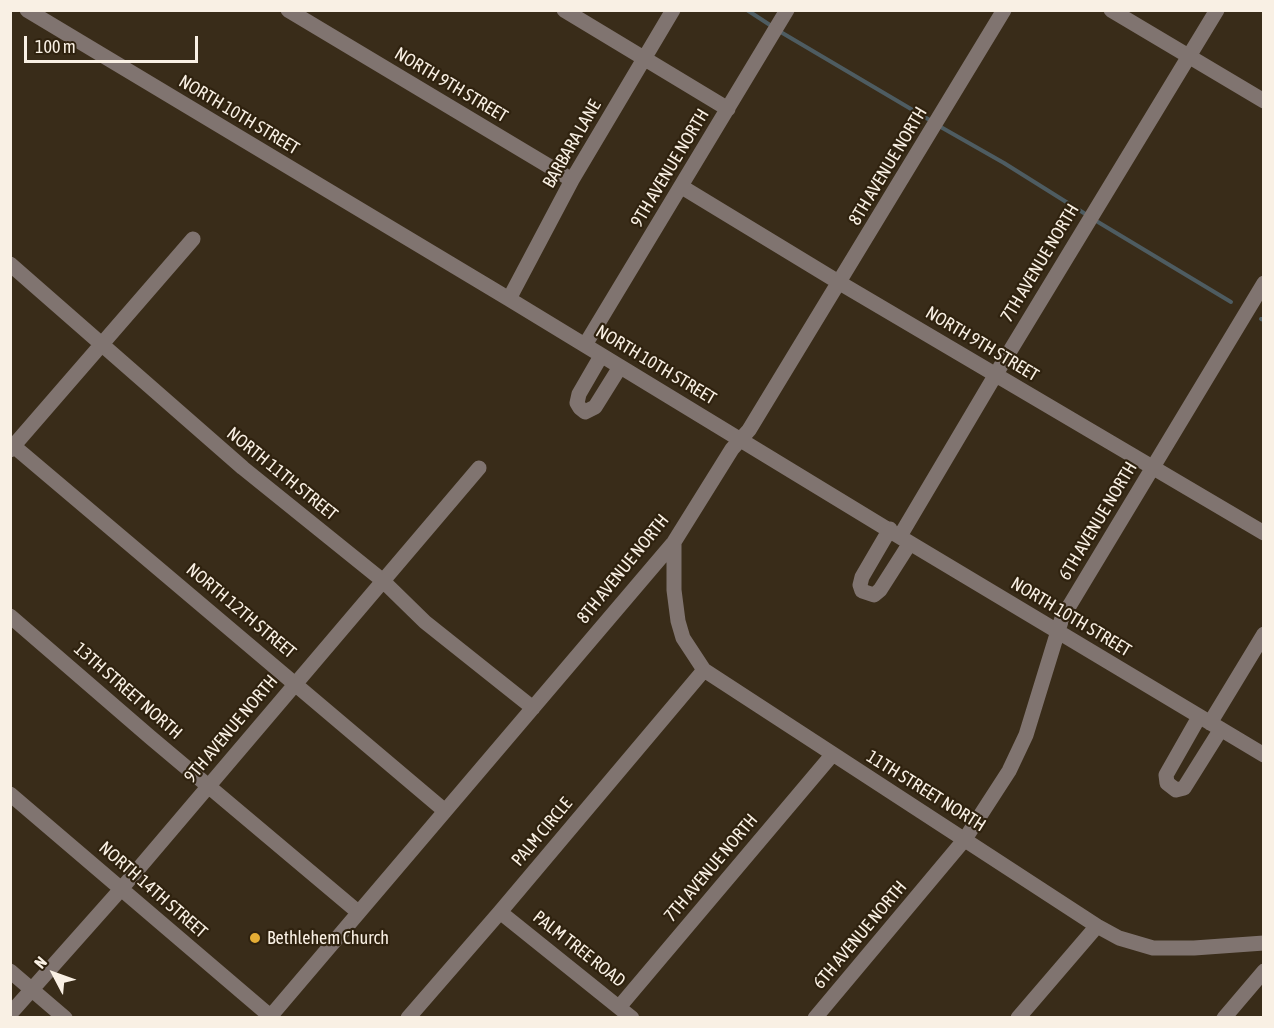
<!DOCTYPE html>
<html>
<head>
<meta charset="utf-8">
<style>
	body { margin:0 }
	#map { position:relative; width:1274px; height:1028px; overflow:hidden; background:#392c19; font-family:"Asap Condensed",sans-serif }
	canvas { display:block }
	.frame { position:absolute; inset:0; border:12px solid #f9f0e4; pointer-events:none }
	.north { position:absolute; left:24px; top:944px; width:60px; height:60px; -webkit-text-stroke:4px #2f220f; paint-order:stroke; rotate:311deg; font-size:16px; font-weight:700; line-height:24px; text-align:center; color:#f9f0e4 }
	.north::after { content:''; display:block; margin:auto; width:21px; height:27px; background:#f9f0e4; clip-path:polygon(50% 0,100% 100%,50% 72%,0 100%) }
	.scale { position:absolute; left:24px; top:36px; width:174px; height:27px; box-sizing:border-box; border:3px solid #f9f0e4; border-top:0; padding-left:8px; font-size:18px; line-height:21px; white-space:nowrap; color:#f9f0e4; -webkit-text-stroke:4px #2f220f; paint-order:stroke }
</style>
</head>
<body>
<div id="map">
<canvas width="1274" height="1028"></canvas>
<div class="frame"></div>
<div class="north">N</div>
<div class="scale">100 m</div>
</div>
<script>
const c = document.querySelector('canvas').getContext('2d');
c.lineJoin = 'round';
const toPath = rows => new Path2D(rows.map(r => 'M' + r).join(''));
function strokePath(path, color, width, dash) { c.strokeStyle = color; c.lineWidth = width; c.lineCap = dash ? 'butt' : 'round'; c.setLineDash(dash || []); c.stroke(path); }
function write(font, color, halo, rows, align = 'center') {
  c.font = font + ' "Asap Condensed",sans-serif'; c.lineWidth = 4.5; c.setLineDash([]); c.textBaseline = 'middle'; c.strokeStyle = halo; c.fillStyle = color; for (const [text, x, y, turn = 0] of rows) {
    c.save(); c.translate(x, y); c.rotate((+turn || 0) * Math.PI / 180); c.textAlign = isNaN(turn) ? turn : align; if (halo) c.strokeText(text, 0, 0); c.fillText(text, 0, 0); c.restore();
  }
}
strokePath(toPath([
	[747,10,773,27],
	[779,31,933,122],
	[939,126,1004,163,1087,215],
	[1093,219,1231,302],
	[1261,319,1264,320]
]), '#4e5c61', 4);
strokePath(toPath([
	[27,10,509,299,910,543,1264,755],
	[288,10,572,180],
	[564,10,728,109],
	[1111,10,1264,101],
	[682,187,840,283,1264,533],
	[10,264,243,468,382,580,425,622,533,708],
	[509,299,572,180,673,10],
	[585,345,787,10],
	[601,356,579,394,577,403,580,408,585,412,595,407,620,367],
	[10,443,445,811],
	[10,450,193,239],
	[890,529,862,577,860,585,862,591,874,595,880,590,910,543],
	[900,536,996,374,1217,10],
	[674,542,674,590,678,621,683,638,704,670,1097,926,1119,938,1153,948,1194,948,1264,943],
	[10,616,150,737,358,912],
	[1199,717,1166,775,1167,783,1176,790,1184,788,1221,729],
	[1210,723,1264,634],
	[10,794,270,1016],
	[500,912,632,1018],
	[10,971,65,1018],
	[620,1006,832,755],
	[10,1014,122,888,479,468],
	[269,1018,674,542,732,449,749,430,1004,10],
	[408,1018,500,912,704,670],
	[815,1018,965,839,1009,771,1026,735,1062,618,1264,283],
	[1018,1018,1097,926],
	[1224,1018,1264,971]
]), '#807470', 15);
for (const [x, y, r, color] of [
	[255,938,6,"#e5ad35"]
]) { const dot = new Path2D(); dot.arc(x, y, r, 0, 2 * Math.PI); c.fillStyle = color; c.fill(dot); strokePath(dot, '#2f220f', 2); }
write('18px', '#f9f0e4', '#2f220f', [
	["NORTH 9TH STREET",451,85,31],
	["NORTH 10TH STREET",239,115,31],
	["BARBARA LANE",572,144,-60],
	["8TH AVENUE NORTH",888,166,-59],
	["9TH AVENUE NORTH",670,168,-59],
	["7TH AVENUE NORTH",1040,263,-59],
	["NORTH 9TH STREET",982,344,31],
	["NORTH 10TH STREET",656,365,31],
	["NORTH 11TH STREET",282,474,39],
	["6TH AVENUE NORTH",1098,521,-59],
	["8TH AVENUE NORTH",623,569,-51],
	["NORTH 12TH STREET",241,611,40],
	["NORTH 10TH STREET",1071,617,31],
	["13TH STREET NORTH",128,691,41],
	["9TH AVENUE NORTH",231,729,-50],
	["11TH STREET NORTH",926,791,32],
	["PALM CIRCLE",542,832,-50],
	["7TH AVENUE NORTH",711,868,-50],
	["NORTH 14TH STREET",153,890,41],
	["6TH AVENUE NORTH",860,935,-50],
	["PALM TREE ROAD",579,949,38]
]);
write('18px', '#f9f0e4', '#2f220f', [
	["Bethlehem Church",267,938]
], 'left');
</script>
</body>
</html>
